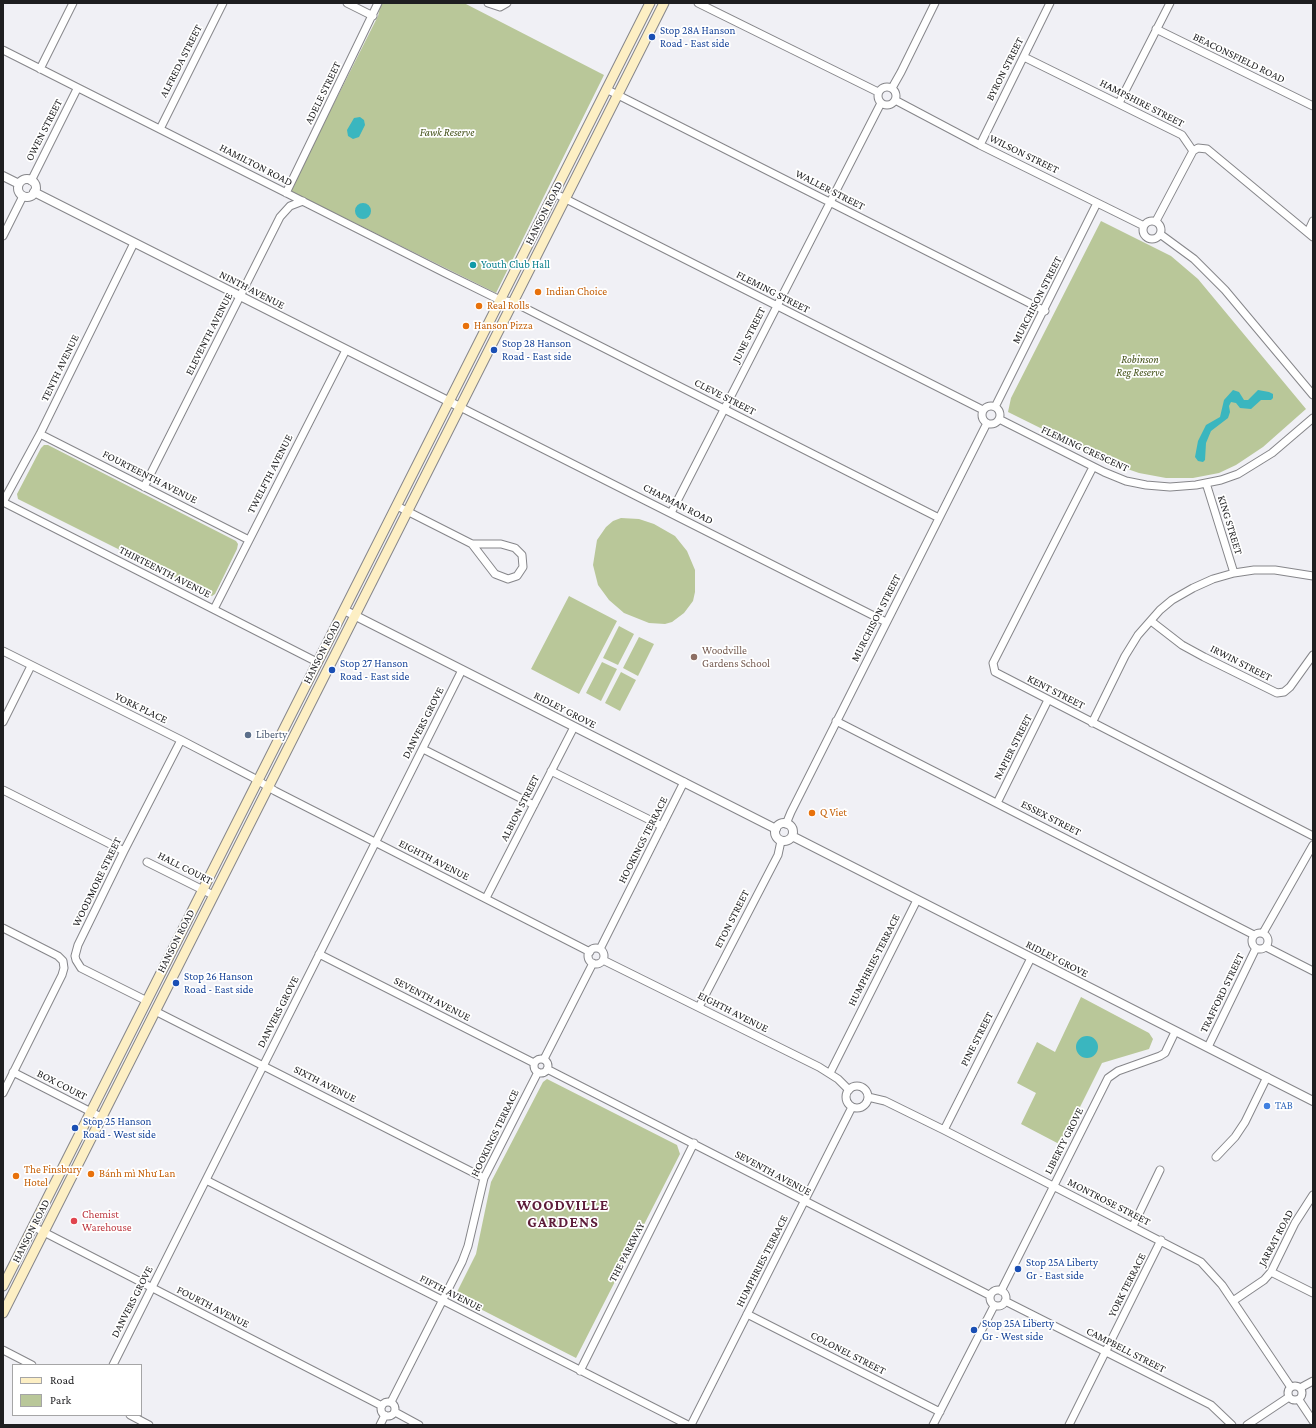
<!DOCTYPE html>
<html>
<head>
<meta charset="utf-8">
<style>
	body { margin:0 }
	#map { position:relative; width:1316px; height:1428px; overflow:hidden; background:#f0f0f5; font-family:"Crimson Pro",serif }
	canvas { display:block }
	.frame { position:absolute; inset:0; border:4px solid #1e1e20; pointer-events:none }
	.legend { position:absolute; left:12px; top:1364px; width:130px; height:52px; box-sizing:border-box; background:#fff; border:1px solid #a5a5a6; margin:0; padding:5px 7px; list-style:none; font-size:12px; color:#1e1e20 }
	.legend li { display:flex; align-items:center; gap:8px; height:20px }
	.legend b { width:20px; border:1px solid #a5a5a6 }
</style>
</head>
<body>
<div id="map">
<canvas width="1316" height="1428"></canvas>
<div class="frame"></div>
<ul class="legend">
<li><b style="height:5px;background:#fdefc4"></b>Road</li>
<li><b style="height:11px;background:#b9c799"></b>Park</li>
</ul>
</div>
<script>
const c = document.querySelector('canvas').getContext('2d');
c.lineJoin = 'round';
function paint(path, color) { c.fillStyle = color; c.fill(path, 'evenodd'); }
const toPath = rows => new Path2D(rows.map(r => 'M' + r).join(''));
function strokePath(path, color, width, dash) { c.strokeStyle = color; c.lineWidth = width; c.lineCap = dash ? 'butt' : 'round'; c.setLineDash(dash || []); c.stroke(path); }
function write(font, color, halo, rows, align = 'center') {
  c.font = font + ' "Crimson Pro",serif'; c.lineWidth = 3.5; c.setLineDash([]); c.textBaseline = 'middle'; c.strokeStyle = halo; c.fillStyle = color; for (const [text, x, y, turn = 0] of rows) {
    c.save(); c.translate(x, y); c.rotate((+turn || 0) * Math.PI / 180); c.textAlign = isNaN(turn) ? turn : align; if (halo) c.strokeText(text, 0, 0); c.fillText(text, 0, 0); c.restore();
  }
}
paint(toPath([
	[381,3,464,3,604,75,496,293,290,191,378,16],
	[1101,221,1171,256,1198,279,1306,409,1263,447,1236,465,1219,473,1193,478,1166,478,1139,473,1113,464,1008,412,1011,398],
	[44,445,48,445,236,541,238,544,237,549,215,594,212,596,18,499,17,494,41,448],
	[621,518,639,519,654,524,675,536,687,551,695,570,695,592,693,601,684,613,672,622,665,624,649,623,624,613,609,600,598,585,593,565,597,540,606,527,613,521],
	[569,596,617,621,579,694,531,669],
	[619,626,634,634,618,665,603,658],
	[639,637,654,644,638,676,623,668],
	[602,662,617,669,601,701,586,693],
	[621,672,636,680,620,711,605,703],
	[1081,997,1149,1033,1153,1039,1149,1049,1102,1063,1061,1145,1021,1124,1036,1093,1017,1083,1037,1042,1055,1052],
	[547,1079,677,1145,680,1154,576,1358,455,1296,476,1254,491,1182,543,1082]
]), '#b9c799');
paint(toPath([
	[360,117,364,120,365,125,359,137,353,139,348,136,347,130,354,118],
	'355 211a8 8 0 1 1 16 0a8 8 0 1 1-16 0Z',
	[1233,390,1239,392,1244,400,1248,400,1258,390,1269,392,1273,394,1273,398,1271,400,1261,400,1251,409,1240,408,1236,403,1231,402,1229,406,1230,412,1228,418,1211,431,1206,443,1205,460,1203,462,1198,461,1195,457,1198,441,1206,425,1220,417,1224,400],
	'1076 1047a11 11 0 1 1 22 0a11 11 0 1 1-22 0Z'
]), '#3ab6bf');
const minor = toPath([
	[347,3,373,16],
	[488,3,500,7,507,3],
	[698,3,878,92],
	[1156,29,1313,106],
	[3,50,445,273,500,300,513,302,939,518],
	[1024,57,1182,135,1193,151,1198,148,1207,149,1313,237],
	[40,69,73,3],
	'878 96a9 9 0 1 1 18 0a9 9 0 1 1-18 0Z',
	[892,88,901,72,935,3],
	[606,89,1045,311],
	[895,100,980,145,1144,226],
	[1119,103,1170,3],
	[160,129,223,3],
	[980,145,1050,3],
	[31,181,77,89],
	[286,193,378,3],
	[554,193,983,410],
	'1143 230a9 9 0 1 1 18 0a9 9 0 1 1-18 0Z',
	[1156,221,1193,151],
	[1308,232,1313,221],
	[1160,234,1194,259,1225,290,1313,395],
	[3,236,23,196],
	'982 415a9 9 0 1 1 18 0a9 9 0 1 1-18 0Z',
	[460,407,886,622],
	[995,407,1097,203],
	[999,419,1104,472,1126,481,1146,485,1170,487,1196,485,1221,480,1238,474,1272,453,1313,418],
	[40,434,249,540],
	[1093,467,993,663,995,672,1313,836],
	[1206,483,1234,573],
	[144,487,280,217,290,206,303,201],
	[3,502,317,662],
	[3,502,40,434,134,243],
	[397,506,472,544,501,544,515,548,522,555,523,567,517,576,508,579,495,574,472,544],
	[671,513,881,103],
	[214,609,346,350],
	[1151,621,1182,645,1204,657,1277,693,1284,692,1290,687,1313,655],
	[3,651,181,740,252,777,275,791,590,952],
	[836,721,1254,935],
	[3,722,31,666],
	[1092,723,1125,656,1138,635,1160,610,1172,600,1193,588,1213,579,1234,573,1254,570,1275,570,1313,576],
	[423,749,534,805],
	[551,771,662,826],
	[3,790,124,851],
	[997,803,1048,700],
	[786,824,791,812,987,423],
	[147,862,213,895],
	[486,898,574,727],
	[3,928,58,956,63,961,64,968,62,975,3,1093],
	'1252 941a8 8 0 1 1 16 0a8 8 0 1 1-16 0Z',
	[1263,933,1313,845],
	[1266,947,1313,971],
	'588 956a8 8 0 1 1 16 0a8 8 0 1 1-16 0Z',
	[600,949,684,782],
	[319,954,534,1063],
	[603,960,819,1067,838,1079,849,1090],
	[147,1001,81,968,76,960,75,956,78,945,124,851,181,740],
	[699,1007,778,855,781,841],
	[155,1011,484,1178],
	[1208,1047,1256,948],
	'534 1066a7 7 0 1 1 14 0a7 7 0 1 1-14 0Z',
	[544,1059,593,963],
	[547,1069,989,1295],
	[13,1072,101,1117],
	[830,1073,917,900],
	'846 1097a11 11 0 1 1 22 0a11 11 0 1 1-22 0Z',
	[868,1097,885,1101,944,1130,1201,1262,1222,1285,1290,1386],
	[944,1130,1031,958],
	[1216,1157,1235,1137,1245,1122,1267,1077],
	[206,1180,688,1425],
	[1133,1226,1160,1170],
	[34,1227,382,1406],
	[1271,1272,1313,1293],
	'990 1298a8 8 0 1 1 16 0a8 8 0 1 1-16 0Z',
	[1001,1291,1108,1078,1118,1071,1160,1056,1165,1053,1175,1032],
	[1005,1301,1211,1405,1232,1425],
	[1233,1301,1264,1280,1271,1272,1295,1223,1313,1195],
	[747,1314,940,1412],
	[3,1350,32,1365],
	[113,1365,462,670],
	[580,1371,694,1143],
	'1288 1393a7 7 0 1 1 14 0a7 7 0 1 1-14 0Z',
	[1300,1388,1313,1381],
	[1299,1400,1313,1421],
	[391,1402,462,1262,468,1246,484,1178,538,1072],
	'381 1409a7 7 0 1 1 14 0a7 7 0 1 1-14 0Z',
	[395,1412,419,1425],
	[130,1415,149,1425],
	[380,1425,385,1415],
	[691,1425,852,1107],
	[933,1425,994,1306],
	[1069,1425,1161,1240],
	[1247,1425,1289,1397]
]);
const tertiary = toPath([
	[3,176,19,184],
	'18 188a9 9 0 1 1 18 0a9 9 0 1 1-18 0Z',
	[34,192,460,407],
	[344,610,776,829],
	'775 832a9 9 0 1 1 18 0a9 9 0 1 1-18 0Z',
	[792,836,1313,1101]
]);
const secondary = toPath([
	[3,1286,650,3],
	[3,1313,664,3]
]);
strokePath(minor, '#86868a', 9);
strokePath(tertiary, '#86868a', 10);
strokePath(secondary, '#86868a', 11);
strokePath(minor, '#fff', 7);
strokePath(tertiary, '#fff', 8);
strokePath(secondary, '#fdefc4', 9);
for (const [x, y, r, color] of [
	[652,37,4,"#1a4fb4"],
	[473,265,4,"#0f9aa8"],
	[538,292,4,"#e8710a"],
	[479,306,4,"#e8710a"],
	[466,326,4,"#e8710a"],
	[494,350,4,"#1a4fb4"],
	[694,657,4,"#8d6e63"],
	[332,670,4,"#1a4fb4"],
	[248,735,4,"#5c6f8a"],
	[812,813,4,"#e8710a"],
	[176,983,4,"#1a4fb4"],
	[1267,1106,4,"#3f7fe0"],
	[75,1128,4,"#1a4fb4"],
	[91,1174,4,"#e8710a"],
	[16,1176,4,"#e8710a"],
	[74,1221,4,"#e0444e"],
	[1018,1269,4,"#1a4fb4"],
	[974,1330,4,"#1a4fb4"]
]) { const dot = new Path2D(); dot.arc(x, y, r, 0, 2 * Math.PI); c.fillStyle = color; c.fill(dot); strokePath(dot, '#fff', 1.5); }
write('11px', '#164399', '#fff', [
	["Stop 28A Hanson",660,31],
	["Road - East side",660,44],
	["Stop 28 Hanson",502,344],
	["Road - East side",502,357],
	["Stop 27 Hanson",340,664],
	["Road - East side",340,677],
	["Stop 26 Hanson",184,977],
	["Road - East side",184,990],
	["Stop 25 Hanson",83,1122],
	["Road - West side",83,1135],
	["Stop 25A Liberty",1026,1263],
	["Gr - East side",1026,1276],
	["Stop 25A Liberty",982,1324],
	["Gr - West side",982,1337]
], 'left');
write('11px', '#1e1e20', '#fff', [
	["BEACONSFIELD ROAD",1239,58,26],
	["ALFREDA STREET",181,61,-63],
	["BYRON STREET",1005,69,-63],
	["ADELE STREET",323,93,-64],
	["HAMPSHIRE STREET",1142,103,27],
	["OWEN STREET",44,130,-63],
	["WILSON STREET",1024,154,26],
	["HAMILTON ROAD",256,165,27],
	["WALLER STREET",830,190,27],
	["HANSON ROAD",544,213,-63],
	["NINTH AVENUE",252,290,27],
	["FLEMING STREET",773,292,27],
	["MURCHISON STREET",1037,300,-63],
	["ELEVENTH AVENUE",209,334,-63],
	["JUNE STREET",749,335,-63],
	["TENTH AVENUE",60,368,-64],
	["CLEVE STREET",725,397,27],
	["FLEMING CRESCENT",1085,449,25],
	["TWELFTH AVENUE",270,474,-63],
	["FOURTEENTH AVENUE",150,477,27],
	["CHAPMAN ROAD",678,504,27],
	["KING STREET",1230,525,73],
	["THIRTEENTH AVENUE",165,572,27],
	["MURCHISON STREET",876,618,-63],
	["HANSON ROAD",322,652,-63],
	["IRWIN STREET",1241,663,27],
	["KENT STREET",1056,692,27],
	["YORK PLACE",141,708,26],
	["RIDLEY GROVE",565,710,27],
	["DANVERS GROVE",423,723,-63],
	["NAPIER STREET",1013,747,-63],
	["ALBION STREET",520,808,-63],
	["ESSEX STREET",1051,818,27],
	["HOOKINGS TERRACE",643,840,-63],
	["EIGHTH AVENUE",434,860,27],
	["HALL COURT",185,868,27],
	["WOODMORE STREET",97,882,-64],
	["ETON STREET",732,919,-63],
	["HANSON ROAD",176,941,-63],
	["RIDLEY GROVE",1057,959,27],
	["HUMPHRIES TERRACE",874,960,-63],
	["TRAFFORD STREET",1222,993,-64],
	["SEVENTH AVENUE",432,999,27],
	["DANVERS GROVE",278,1012,-63],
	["EIGHTH AVENUE",733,1012,27],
	["PINE STREET",977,1039,-63],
	["SIXTH AVENUE",325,1084,27],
	["BOX COURT",62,1085,27],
	["HOOKINGS TERRACE",495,1133,-64],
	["LIBERTY GROVE",1064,1141,-63],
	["SEVENTH AVENUE",773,1173,28],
	["MONTROSE STREET",1109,1202,27],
	["HANSON ROAD",31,1231,-63],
	["JARRAT ROAD",1276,1238,-62],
	["THE PARKWAY",627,1252,-63],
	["HUMPHRIES TERRACE",762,1261,-63],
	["YORK TERRACE",1127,1285,-63],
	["FIFTH AVENUE",451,1293,27],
	["DANVERS GROVE",132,1302,-63],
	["FOURTH AVENUE",213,1307,27],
	["CAMPBELL STREET",1126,1350,27],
	["COLONEL STREET",848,1353,27]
]);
write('italic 11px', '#435118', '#fff', [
	["Fawk Reserve",447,133],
	["Robinson",1140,360],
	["Reg Reserve",1140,373]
]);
write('11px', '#0d838f', '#fff', [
	["Youth Club Hall",481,265]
], 'left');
write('11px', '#c56008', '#fff', [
	["Indian Choice",546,292],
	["Real Rolls",487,306],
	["Hanson Pizza",474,326],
	["Q Viet",820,813],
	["The Finsbury",24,1170],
	["Hotel",24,1183],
	["Bánh mì Như Lan",99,1174]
], 'left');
write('11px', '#785e54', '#fff', [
	["Woodville",702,651],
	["Gardens School",702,664]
], 'left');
write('11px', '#4e5e75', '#fff', [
	["Liberty",256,735]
], 'left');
write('11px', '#366cbe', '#fff', [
	["TAB",1275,1106]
], 'left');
write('11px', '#be3a42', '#fff', [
	["Chemist",82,1215],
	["Warehouse",82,1228]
], 'left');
c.letterSpacing = '1px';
write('bold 15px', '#5d1c39', '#fff', [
	["WOODVILLE",563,1205],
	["GARDENS",563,1222]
]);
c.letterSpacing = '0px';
</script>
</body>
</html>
